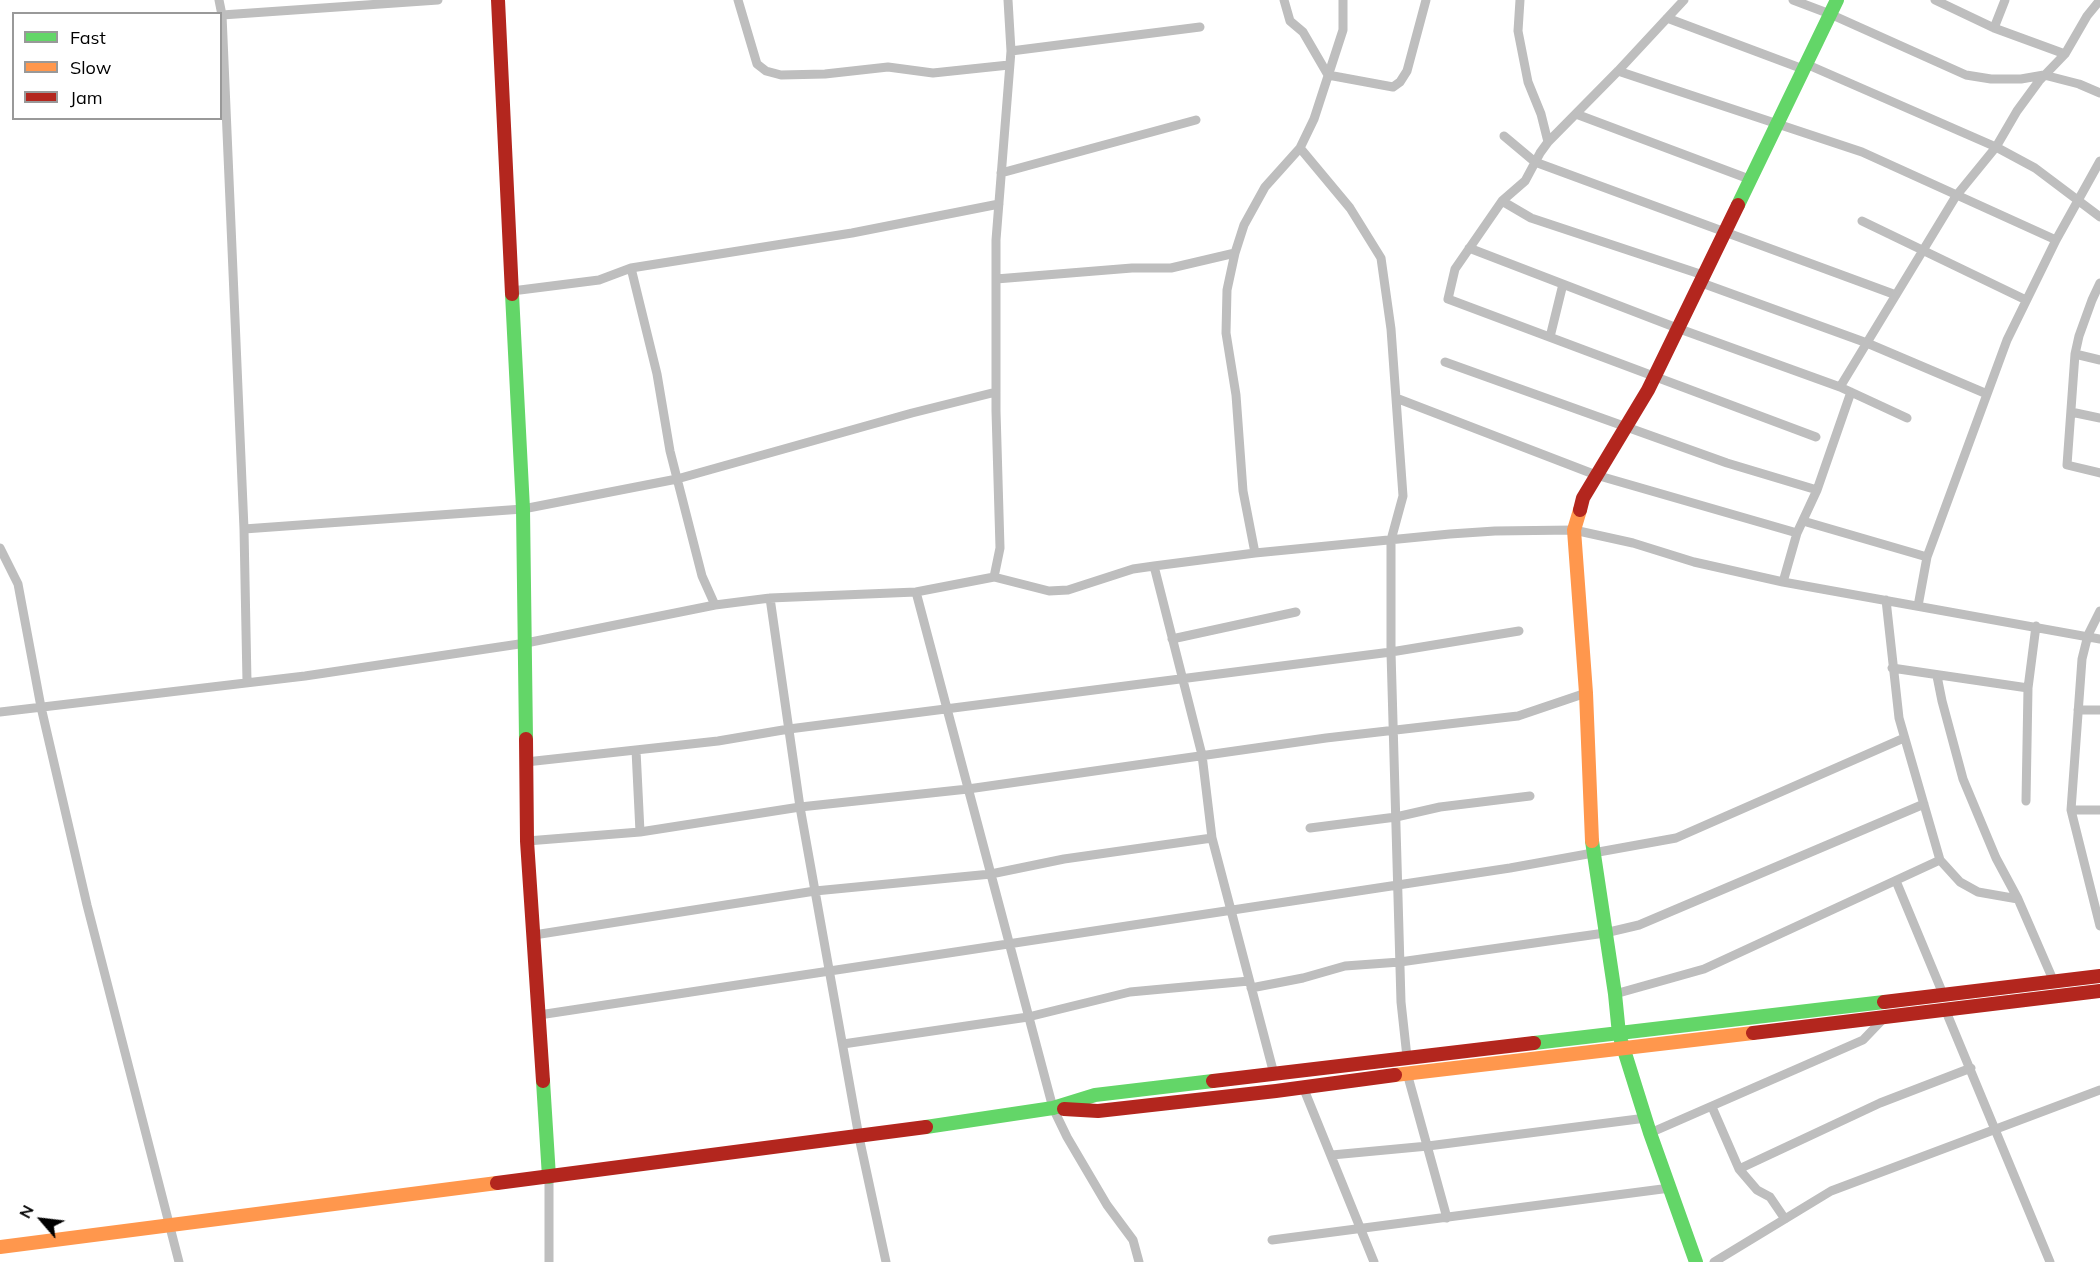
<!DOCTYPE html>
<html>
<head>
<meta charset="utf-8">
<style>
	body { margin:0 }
	#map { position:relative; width:2100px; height:1262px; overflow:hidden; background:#fff; font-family:Mulish,sans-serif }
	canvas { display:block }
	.legend { position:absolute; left:12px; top:12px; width:210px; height:108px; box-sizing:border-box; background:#fff; border:2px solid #999; margin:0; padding:8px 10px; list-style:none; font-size:18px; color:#000 }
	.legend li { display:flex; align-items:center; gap:12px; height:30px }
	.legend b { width:30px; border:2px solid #999 }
	.north { position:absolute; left:12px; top:1190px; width:60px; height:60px; -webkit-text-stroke:4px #fff; paint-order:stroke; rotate:298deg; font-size:16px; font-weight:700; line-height:24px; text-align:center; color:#000 }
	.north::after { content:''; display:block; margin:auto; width:21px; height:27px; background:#000; clip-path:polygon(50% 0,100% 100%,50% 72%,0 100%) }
</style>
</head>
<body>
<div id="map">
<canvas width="2100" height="1262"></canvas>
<ul class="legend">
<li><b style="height:8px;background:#63d668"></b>Fast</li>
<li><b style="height:8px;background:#ff974d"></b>Slow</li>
<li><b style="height:8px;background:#b3261e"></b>Jam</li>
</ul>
<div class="north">N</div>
</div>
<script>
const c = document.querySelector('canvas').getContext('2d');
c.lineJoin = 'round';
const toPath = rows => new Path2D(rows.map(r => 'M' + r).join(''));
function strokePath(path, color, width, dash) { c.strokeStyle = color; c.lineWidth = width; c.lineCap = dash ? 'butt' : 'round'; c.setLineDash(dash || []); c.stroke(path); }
strokePath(toPath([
	[219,0,222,15,244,529,247,682],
	[738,0,757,64,766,71,781,75,825,74,888,67,933,73,1009,65],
	[1284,0,1290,21,1303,32,1328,75,1393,87,1400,82,1407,71,1426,0],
	[1520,0,1518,31,1528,82,1541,114,1548,142,1540,153,1525,181,1502,201,1455,269,1448,299,1816,437],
	[1793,0,1830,14,1966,75,1991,79,2021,79,2044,75,2079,84,2100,93],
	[1935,0,1994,28,2065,54],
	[222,15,438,0],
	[1667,18,1803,69],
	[1994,28,2005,0],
	[1011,51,1200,27],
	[1806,64,1996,147,2035,168,2100,217],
	[1618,71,1862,152,2056,240],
	[1576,114,1749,179],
	[1504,136,1535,162,1896,295],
	[1548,142,1618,71,1684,0],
	[1300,148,1350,208,1381,258,1391,329,1403,496,1391,540,1391,652,1401,1002,1407,1057],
	[1001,173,1196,120],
	[1502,201,1531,218,1703,275],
	[1862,221,2026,300],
	[1469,248,1677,328,1840,387,1907,418],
	[631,268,657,374,670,451,702,576,715,605],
	[996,279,1132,268,1171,268,1235,253],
	[1699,282,1867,343,1987,394],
	[2100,283,2092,300,2079,336,2075,354,2067,465,2100,473],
	[512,291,599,280,631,268,852,233,999,204],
	[1550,337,1563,284],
	[2075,354,2100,360],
	[1445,362,1727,463,1817,490],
	[1840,387,1956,196,1996,147,2017,111,2039,81,2065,54,2087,16,2100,0],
	[1396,398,1596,475,1797,533],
	[2071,412,2100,418],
	[1803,521,1927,557],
	[244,529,523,509,677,479,912,413,996,392],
	[0,548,18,584,41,707,87,905,179,1262],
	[1255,553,1243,491,1236,395,1226,333,1227,290,1235,253,1244,225,1265,187,1300,148,1314,119,1343,30,1343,0],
	[1154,566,1202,755,1212,838,1274,1074],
	[994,577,1000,548,996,411,996,240,1011,51,1008,0],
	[1783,582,1797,533,1817,490,1851,392],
	[916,592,1053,1108,1067,1137,1107,1205,1133,1240,1139,1262],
	[770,598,800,807,859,1137,886,1262],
	[1886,600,1899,718,1940,860,1960,882,1978,892,2018,899],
	[1918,606,1927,557,2007,340,2056,240,2100,161],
	[2100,611,2088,635,2082,659,2071,810,2100,926],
	[1172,639,1296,612],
	[1892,668,2028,688],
	[1937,676,1942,701,1963,779,1996,858,2018,899,2054,982],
	[2078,710,2100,710],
	[0,712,305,676,526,643,715,605,770,598,916,592,994,577,1049,591,1068,590,1133,569,1154,566,1255,553,1450,534,1495,531,1574,530,1633,543,1694,562,1783,582,2100,639],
	[636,750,640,832],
	[526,762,718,741,789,729,1391,652,1519,631],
	[2026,801,2028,688,2036,626],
	[2071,810,2100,810],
	[1310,828,1396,817,1440,807,1530,796],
	[527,841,640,832,800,807,968,789,1326,738,1518,716,1586,693],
	[1896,881,1943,994],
	[534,935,815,891,991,874,1064,859,1212,838],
	[1251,988,1303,978,1345,966,1400,962,1605,933,1639,925,1924,804],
	[1615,994,1704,969,1940,860],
	[1945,1009,2050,1262],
	[539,1015,1510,868,1676,838,1904,738],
	[843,1044,1028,1017,1130,992,1249,981],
	[1407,1073,1447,1218],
	[1303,1087,1374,1262],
	[1712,1107,1739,1169,1757,1190,1770,1197,1785,1219],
	[1650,1133,1863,1040,1886,1016],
	[1332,1155,1428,1146,1646,1118],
	[1739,1169,1880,1103,1971,1068],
	[549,1177,549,1262],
	[1272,1240,1670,1188],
	[1714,1262,1831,1191,2100,1090]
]), '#bebebe', 9);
strokePath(toPath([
	[1738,205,1837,0],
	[512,294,523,509,526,739],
	[1592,841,1615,994,1619,1034,1650,1133,1696,1262],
	[1534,1043,1884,1002],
	[543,1081,549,1177],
	[926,1127,1053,1108,1095,1095,1213,1081]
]), '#63d668', 14);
strokePath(toPath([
	[1580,510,1574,530,1586,693,1592,841],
	[1395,1075,1753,1033],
	[0,1247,497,1183]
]), '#ff974d', 14);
strokePath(toPath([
	[498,0,512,294],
	[1580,510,1583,498,1648,390,1738,205],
	[526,739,527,841,543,1081],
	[1884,1002,2100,976],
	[1753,1033,2100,991],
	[1213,1081,1534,1043],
	[1064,1109,1098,1111,1276,1091,1395,1075],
	[497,1183,926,1127]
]), '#b3261e', 14);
</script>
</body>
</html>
